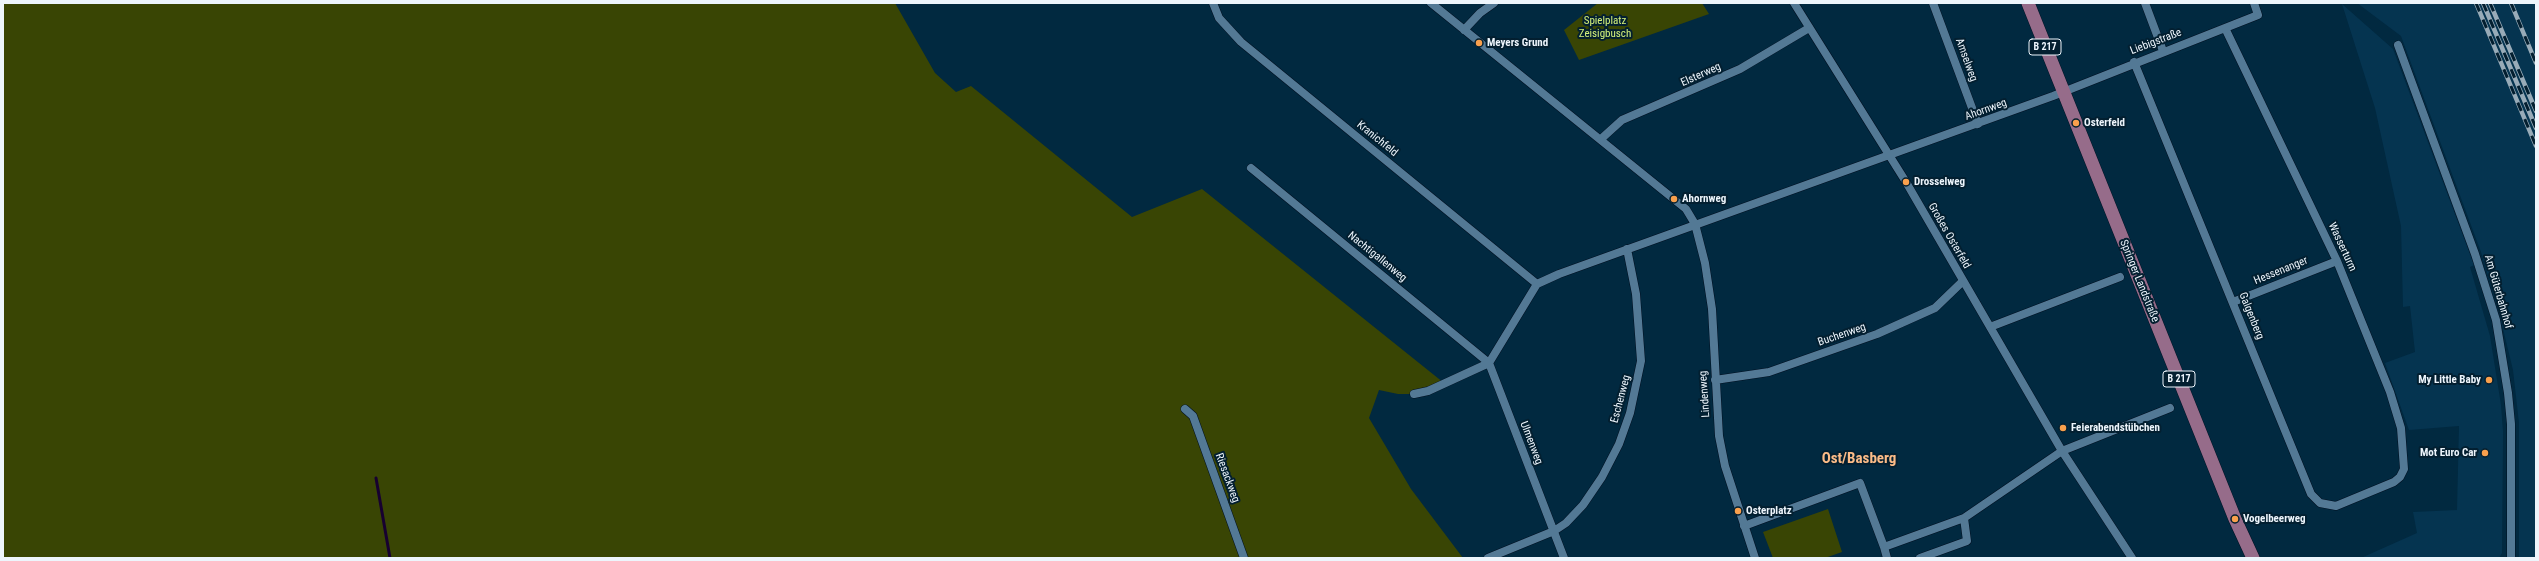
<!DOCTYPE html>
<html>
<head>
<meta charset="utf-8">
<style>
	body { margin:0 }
	#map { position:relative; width:2539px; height:561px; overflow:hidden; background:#012940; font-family:"Roboto Condensed",sans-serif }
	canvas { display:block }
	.frame { position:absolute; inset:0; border:4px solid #edf5fc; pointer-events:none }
</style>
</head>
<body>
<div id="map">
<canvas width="2539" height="561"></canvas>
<div class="frame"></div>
</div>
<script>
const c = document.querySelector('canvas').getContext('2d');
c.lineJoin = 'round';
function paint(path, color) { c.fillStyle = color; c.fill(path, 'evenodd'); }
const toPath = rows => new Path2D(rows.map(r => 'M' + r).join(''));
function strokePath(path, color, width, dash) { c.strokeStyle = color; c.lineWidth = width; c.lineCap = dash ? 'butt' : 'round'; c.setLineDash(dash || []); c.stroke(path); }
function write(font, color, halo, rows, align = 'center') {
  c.font = font + ' "Roboto Condensed",sans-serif'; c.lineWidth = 4; c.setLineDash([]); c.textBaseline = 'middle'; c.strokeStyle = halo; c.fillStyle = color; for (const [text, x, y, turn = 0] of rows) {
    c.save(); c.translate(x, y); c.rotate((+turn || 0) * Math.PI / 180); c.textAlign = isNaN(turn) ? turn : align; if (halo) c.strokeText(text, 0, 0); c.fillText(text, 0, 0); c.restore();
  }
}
paint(toPath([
	[2357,3,2536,3,2536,558,2519,558,2519,423,2513,370,2499,312,2481,252,2401,36],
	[2342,4,2393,49,2474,265,2470,267,2490,336,2501,405,2503,432,2502,553,2499,558,2361,558,2417,533,2413,512,2457,510,2459,426,2409,430,2385,363,2415,352,2410,306,2403,307,2401,226,2375,108]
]), '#053450');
paint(toPath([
	[3,3,895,3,935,73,956,92,971,86,1132,217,1202,189,1444,383,1414,394,1398,394,1379,390,1369,418,1411,489,1463,558,3,558],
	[1598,3,1702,3,1709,14,1579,60,1564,30],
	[1828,509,1842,552,1825,558,1773,558,1763,532]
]), '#394504');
strokePath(toPath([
	[376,478,390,558]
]), '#170030', 3);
const street = toPath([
	[1213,3,1219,18,1241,42,1537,284],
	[1431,3,1686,209,1695,224,1705,263,1712,309,1719,436,1725,466,1755,558],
	[1794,3,1906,182,2062,451,2132,558],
	[1933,3,1978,124],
	[2145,3,2163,51],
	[1464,30,1480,13,1494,3],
	[2398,45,2475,254,2496,320,2508,393,2511,424,2511,558],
	[2134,62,2311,494,2320,503,2336,506,2394,482,2400,477,2404,469,2401,428,2390,392,2337,261,2225,28],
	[1601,139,1622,120,1740,69,1809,28],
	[1251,168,1489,363,1564,558],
	[2233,302,2337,261],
	[1990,327,2120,277],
	[1715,380,1769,372,1877,334,1935,308,1963,281],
	[1414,394,1428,391,1489,363,1537,284,1559,274,2053,96,2258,15,2254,3],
	[1185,409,1193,416,1244,558],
	[1744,526,1860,483,1884,547],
	[1488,558,1554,531,1566,523,1583,505,1602,477,1619,444,1630,413,1641,361,1636,294,1627,249],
	[1887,558,1884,547,1964,518,2062,451,2170,408],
	[1920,558,1967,541,1964,518]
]);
const primary = toPath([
	[2028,3,2235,519,2253,558]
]);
strokePath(street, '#001021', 9);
strokePath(primary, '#001021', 14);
strokePath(street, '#537995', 8);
strokePath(primary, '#966c8a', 13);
const rail = toPath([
	[2476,3,2536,146],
	[2483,3,2536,128],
	[2490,3,2536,111],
	[2511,3,2536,63]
]);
strokePath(rail, '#98abb8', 4.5);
strokePath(rail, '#031f30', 3, [9]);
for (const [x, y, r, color] of [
	[1479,43,4,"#f9a04d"],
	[2076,123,4,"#f9a04d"],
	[1906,182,4,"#f9a04d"],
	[1674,199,4,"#f9a04d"],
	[2489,380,4,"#f9a04d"],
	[2063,428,4,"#f9a04d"],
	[2485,453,4,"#f9a04d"],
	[1738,511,4,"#f9a04d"],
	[2235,519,4,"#f9a04d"]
]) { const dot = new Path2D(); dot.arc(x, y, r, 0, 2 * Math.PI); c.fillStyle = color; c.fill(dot); strokePath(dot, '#031f30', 1.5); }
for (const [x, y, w] of [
	[2045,47,32],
	[2179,379,32]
]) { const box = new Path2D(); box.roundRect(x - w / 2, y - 8, w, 16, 3); c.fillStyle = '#031f30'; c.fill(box); strokePath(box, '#edf5fc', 1); }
write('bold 10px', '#edf5fc', null, [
	["B 217",2045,47],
	["B 217",2179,379]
]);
write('11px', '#d6f37b', '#031f30', [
	["Spielplatz",1605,21],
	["Zeisigbusch",1605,34]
]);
write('11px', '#edf5fc', '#031f30', [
	["Liebigstraße",2156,42,-21],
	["Amselweg",1966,60,70],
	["Elsterweg",1701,75,-24],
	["Ahornweg",1986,110,-20],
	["Kranichfeld",1377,139,39],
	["Großes Osterfeld",1949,236,60],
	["Wasserturm",2342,247,65],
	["Nachtigallenweg",1377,257,39],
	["Hessenanger",2281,271,-22],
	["Springer Landstraße",2139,281,68],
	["Am Güterbahnhof",2498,292,74],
	["Galgenberg",2251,316,68],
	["Buchenweg",1842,335,-19],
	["Lindenweg",1705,394,-94],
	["Eschenweg",1621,399,-75],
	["Ulmenweg",1531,443,69],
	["Riesackweg",1227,478,70]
]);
write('bold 11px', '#edf5fc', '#031f30', [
	["Meyers Grund",1487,43],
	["Osterfeld",2084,123],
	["Drosselweg",1914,182],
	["Ahornweg",1682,199],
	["My Little Baby",2481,380,"right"],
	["Feierabendstübchen",2071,428],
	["Mot Euro Car",2477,453,"right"],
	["Osterplatz",1746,511],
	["Vogelbeerweg",2243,519]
], 'left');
write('bold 15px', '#fcbc88', '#031f30', [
	["Ost/Basberg",1859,459]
]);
</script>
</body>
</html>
